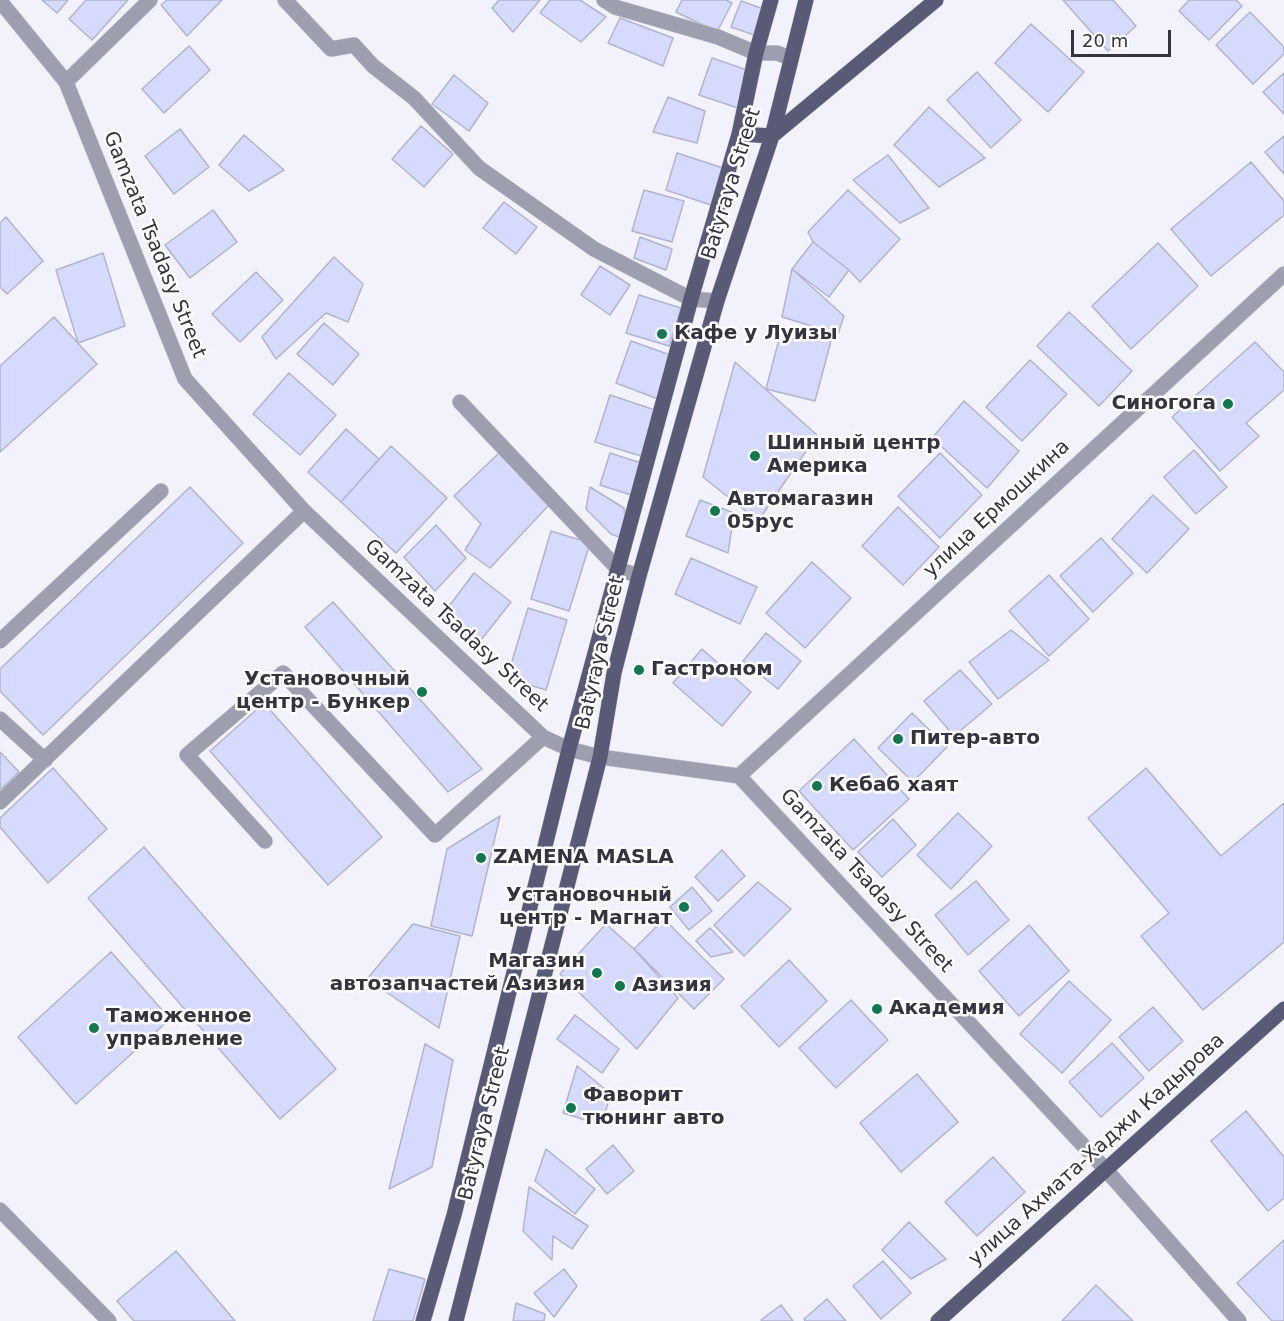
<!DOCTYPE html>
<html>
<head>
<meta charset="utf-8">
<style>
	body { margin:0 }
	#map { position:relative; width:1284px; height:1321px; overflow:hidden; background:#f1f2fc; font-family:"DejaVu Sans",sans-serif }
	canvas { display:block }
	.scale { position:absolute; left:1071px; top:30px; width:100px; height:27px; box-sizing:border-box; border:3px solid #33343e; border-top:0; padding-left:8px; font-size:18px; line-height:21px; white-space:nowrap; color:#33343e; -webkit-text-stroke:4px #fff; paint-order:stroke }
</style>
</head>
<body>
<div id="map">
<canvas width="1284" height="1321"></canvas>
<div class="scale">20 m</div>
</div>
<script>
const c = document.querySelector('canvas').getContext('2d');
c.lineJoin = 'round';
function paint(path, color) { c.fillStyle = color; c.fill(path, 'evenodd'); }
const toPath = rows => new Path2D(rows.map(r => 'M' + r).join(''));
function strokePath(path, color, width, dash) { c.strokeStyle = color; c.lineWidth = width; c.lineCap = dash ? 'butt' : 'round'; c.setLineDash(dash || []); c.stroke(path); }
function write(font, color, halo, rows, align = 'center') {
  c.font = font + ' "DejaVu Sans",sans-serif'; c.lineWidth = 5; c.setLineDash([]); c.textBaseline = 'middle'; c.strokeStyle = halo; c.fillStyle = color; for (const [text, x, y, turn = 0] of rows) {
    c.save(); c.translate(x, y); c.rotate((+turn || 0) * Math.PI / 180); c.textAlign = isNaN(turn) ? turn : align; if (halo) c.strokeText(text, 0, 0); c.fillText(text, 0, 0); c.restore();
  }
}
const building = toPath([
	[42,0,68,0,57,13,42,0],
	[86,0,128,0,92,40,69,19,86,0],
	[167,0,222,0,187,36,161,5,167,0],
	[499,0,540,0,513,32,492,8,499,0],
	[550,0,580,0,606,17,581,42,540,13,550,0],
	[682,0,726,0,732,3,717,32,676,12,682,0],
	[1063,0,1113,0,1136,26,1108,51,1063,0],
	[1189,0,1236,0,1242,6,1209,40,1179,11,1189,0],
	[741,1,772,12,763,38,731,27,741,1],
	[1250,12,1284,47,1284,54,1253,84,1216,45,1250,12],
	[620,18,673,38,663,66,608,43,620,18],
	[1031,24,1084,72,1048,112,995,63,1031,24],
	[189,46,210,70,164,113,142,89,189,46],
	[712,58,750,71,738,108,699,95,712,58],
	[977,72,1021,120,991,148,947,100,977,72],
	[1284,73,1284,114,1263,92,1284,73],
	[454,75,488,103,469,131,432,104,454,75],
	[668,97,705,111,697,143,653,132,668,97],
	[929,107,985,158,939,187,894,145,929,107],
	[421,126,453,154,424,187,392,159,421,126],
	[180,129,209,167,174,194,145,156,180,129],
	[244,135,284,170,249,191,219,165,244,135],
	[1284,136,1284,174,1265,152,1284,136],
	[677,153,723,168,711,205,666,190,677,153],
	[888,155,929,208,900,223,853,180,888,155],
	[1251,162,1284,201,1284,215,1211,276,1171,229,1251,162],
	[644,190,684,201,672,242,632,231,644,190],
	[848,190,900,239,860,282,849,270,813,242,808,232,848,190],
	[504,202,537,227,516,254,483,228,504,202],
	[213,210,237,242,190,278,165,245,213,210],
	[6,217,43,261,7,294,0,287,0,223,6,217],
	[640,237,672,249,666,270,634,258,640,237],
	[813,242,849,270,829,297,792,269,813,242],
	[1158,243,1198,286,1131,349,1092,306,1158,243],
	[103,253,125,326,78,343,56,270,103,253],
	[334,257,363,284,348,322,326,313,276,359,262,337,334,257],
	[600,266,630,285,610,315,581,295,600,266],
	[792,269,844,316,838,334,782,317,792,269],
	[256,272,283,300,240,342,212,314,256,272],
	[639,295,681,308,669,346,626,333,639,295],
	[1069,312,1132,371,1099,406,1037,346,1069,312],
	[54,317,97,364,0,452,0,366,54,317],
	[324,323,359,354,333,385,297,354,324,323],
	[782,328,831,341,815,401,766,389,782,328],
	[631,341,673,356,658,399,616,383,631,341],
	[1255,342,1284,372,1284,390,1246,423,1259,436,1220,471,1172,417,1255,342],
	[1030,360,1067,394,1022,441,986,407,1030,360],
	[735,362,817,435,758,521,703,477,735,362],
	[289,373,336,415,300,455,253,414,289,373],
	[610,395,655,410,641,456,595,442,610,395],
	[964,401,1019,451,987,488,932,438,964,401],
	[346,429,379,459,341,502,308,472,346,429],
	[391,446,447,498,396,553,341,502,391,446],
	[1194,450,1227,487,1196,514,1164,477,1194,450],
	[499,453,549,505,490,568,465,550,481,524,454,496,499,453],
	[610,453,641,463,631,495,600,485,610,453],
	[940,453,982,495,940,538,898,496,940,453],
	[190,487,243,543,43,735,0,691,0,669,190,487],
	[590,487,624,508,625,519,619,537,611,534,586,509,590,487],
	[1153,495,1189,529,1147,573,1112,539,1153,495],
	[700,500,734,513,728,553,686,536,700,500],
	[898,507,939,547,903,585,862,546,898,507],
	[436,525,466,558,435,591,404,557,436,525],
	[551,531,590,543,569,611,531,599,551,531],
	[1101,538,1133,573,1093,612,1060,576,1101,538],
	[691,558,757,587,740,624,675,594,691,558],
	[812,562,851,598,805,648,766,613,812,562],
	[474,573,511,602,477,645,441,617,474,573],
	[1049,575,1089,619,1049,656,1009,611,1049,575],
	[333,602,482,769,448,792,305,627,333,602],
	[528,608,567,620,546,690,507,678,528,608],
	[1011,630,1049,660,998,699,969,662,1011,630],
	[766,633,801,661,778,689,743,661,766,633],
	[702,649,751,692,722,726,673,683,702,649],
	[960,670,992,704,954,736,924,701,960,670],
	[264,703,382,837,328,885,210,751,264,703],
	[912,713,947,747,913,782,878,748,912,713],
	[854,739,909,799,853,850,799,791,854,739],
	[0,752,19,772,0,790,0,752],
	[53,768,107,829,48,883,0,827,0,818,53,768],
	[1146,768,1221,856,1284,803,1284,942,1203,1010,1141,936,1169,913,1088,818,1146,768],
	[958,813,992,846,951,889,917,855,958,813],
	[500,816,472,936,431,926,447,849,500,816],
	[893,819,916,845,882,877,858,852,893,819],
	[144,847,336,1069,280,1119,88,898,144,847],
	[722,850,745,876,718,901,695,877,722,850],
	[976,881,1009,920,968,955,935,915,976,881],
	[758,882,791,909,744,956,714,925,758,882],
	[692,887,712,911,689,930,670,907,692,887],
	[664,919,724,979,694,1009,634,949,664,919],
	[413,924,460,936,439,1028,367,979,413,924],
	[606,924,634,949,678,998,637,1049,560,974,606,924],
	[1029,925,1069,971,1019,1016,979,971,1029,925],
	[710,928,733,952,711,957,696,941,710,928],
	[111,952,170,1019,76,1104,18,1037,111,952],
	[789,960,827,1001,779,1047,741,1006,789,960],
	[1069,981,1111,1020,1062,1073,1020,1034,1069,981],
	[851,1000,888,1040,836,1088,799,1048,851,1000],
	[1153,1007,1183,1041,1149,1071,1119,1037,1153,1007],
	[575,1015,619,1049,602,1073,557,1039,575,1015],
	[1112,1043,1144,1078,1101,1117,1069,1082,1112,1043],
	[425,1044,453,1060,432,1167,389,1189,425,1044],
	[577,1066,611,1094,601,1125,563,1113,577,1066],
	[917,1074,958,1122,901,1172,860,1123,917,1074],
	[1246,1111,1284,1157,1284,1198,1268,1211,1211,1141,1246,1111],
	[613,1145,634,1171,607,1194,586,1169,613,1145],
	[546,1149,595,1189,575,1214,535,1181,546,1149],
	[993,1157,1025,1192,977,1236,945,1202,993,1157],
	[529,1187,588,1226,572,1249,553,1236,552,1260,523,1231,529,1187],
	[909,1222,946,1259,911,1279,882,1250,909,1222],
	[1284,1240,1284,1321,1272,1321,1237,1283,1284,1240],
	[176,1251,235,1321,134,1321,117,1301,176,1251],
	[883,1261,911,1293,881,1319,853,1286,883,1261],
	[389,1269,425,1279,413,1321,373,1321,389,1269],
	[564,1269,577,1286,554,1317,534,1293,564,1269],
	[1096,1285,1133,1321,1062,1321,1096,1285],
	[827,1299,846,1321,805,1321,804,1319,827,1299],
	[516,1303,545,1314,544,1321,513,1321,516,1303],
	[781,1305,793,1321,762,1321,761,1320,781,1305]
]);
paint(building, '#d7daff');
strokePath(building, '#b2b4cc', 1.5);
const minor = toPath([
	[285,0,331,49,354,45,373,66,414,98,479,168,594,249,691,299,717,301],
	[604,0,615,7,718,37,756,53,777,53,790,58],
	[0,1,66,82,185,379,304,511,543,737,569,749,600,757,739,776,1107,1171,1239,1321],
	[66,82,150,0],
	[460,402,618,569,639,576],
	[0,641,161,491],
	[0,719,45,760],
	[739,776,1284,274],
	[0,802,304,511],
	[265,841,187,755,283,673,435,835,543,737],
	[0,1210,109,1321]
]);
const major = toPath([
	[739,134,772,136,936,0],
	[423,1321,454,1215,569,749,691,299,739,134,756,53,771,0],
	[456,1321,600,757,614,673,639,576,717,301,772,136,806,0],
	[938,1321,1284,1009]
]);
strokePath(minor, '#cfd0da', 16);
strokePath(major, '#cfd0da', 16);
strokePath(minor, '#9d9faf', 15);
strokePath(major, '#595a75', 15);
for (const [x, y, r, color] of [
	[662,334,6,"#107851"],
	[1228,404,6,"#107851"],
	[755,456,6,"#107851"],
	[715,511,6,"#107851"],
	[639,670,6,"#107851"],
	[422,692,6,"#107851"],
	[898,739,6,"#107851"],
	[817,786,6,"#107851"],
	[481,858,6,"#107851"],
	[684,907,6,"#107851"],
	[597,973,6,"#107851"],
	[620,986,6,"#107851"],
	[877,1009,6,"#107851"],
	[94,1028,6,"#107851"],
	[571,1108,6,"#107851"]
]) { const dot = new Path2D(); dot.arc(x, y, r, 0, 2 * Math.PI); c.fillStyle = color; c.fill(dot); strokePath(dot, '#fff', 2); }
write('20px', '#33343e', '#fff', [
	["Batyraya Street",732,184,-73],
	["Gamzata Tsadasy Street",154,245,68],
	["улица Ермошкина",997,509,-43],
	["Gamzata Tsadasy Street",456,626,43],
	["Batyraya Street",601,653,-77],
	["Gamzata Tsadasy Street",866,881,47],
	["Batyraya Street",485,1124,-76],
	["улица Ахмата-Хаджи Кадырова",1097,1150,-42]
]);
write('bold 20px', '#33343e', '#fff', [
	["Кафе у Луизы",674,334],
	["Синогога",1216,404,"right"],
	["Шинный центр",767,444],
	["Америка",767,467],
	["Автомагазин",727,500],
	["05рус",727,523],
	["Гастроном",651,670],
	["Установочный",410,680,"right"],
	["центр - Бункер",410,703,"right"],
	["Питер-авто",910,739],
	["Кебаб хаят",829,786],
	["ZAMENA MASLA",493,858],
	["Установочный",672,896,"right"],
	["центр - Магнат",672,919,"right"],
	["Магазин",585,962,"right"],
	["автозапчастей Азизия",585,985,"right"],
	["Азизия",632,986],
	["Академия",889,1009],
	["Таможенное",106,1017],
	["управление",106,1040],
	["Фаворит",583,1096],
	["тюнинг авто",583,1119]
], 'left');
</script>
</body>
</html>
